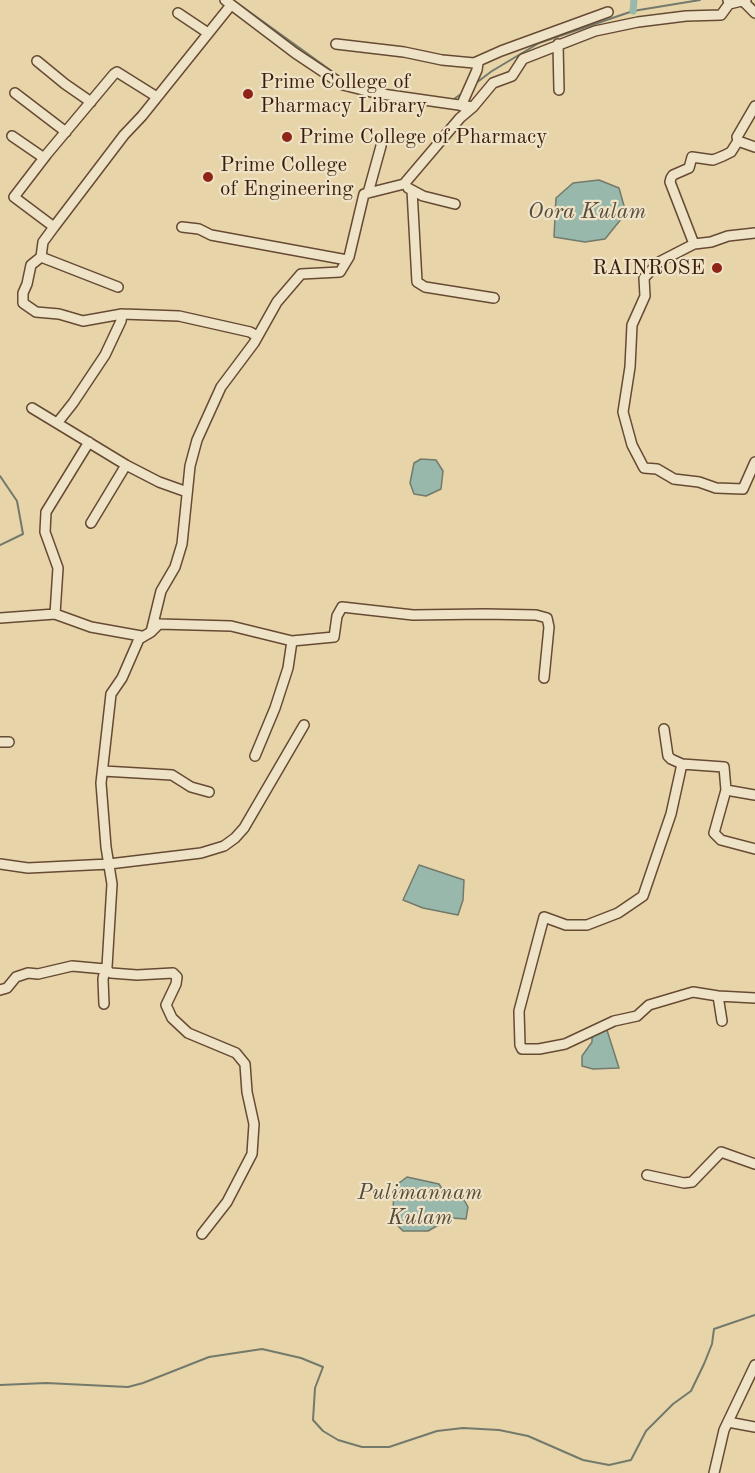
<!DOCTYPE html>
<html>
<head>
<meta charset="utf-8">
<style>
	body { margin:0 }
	canvas { display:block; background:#e7d4a9 }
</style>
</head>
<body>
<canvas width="755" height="1473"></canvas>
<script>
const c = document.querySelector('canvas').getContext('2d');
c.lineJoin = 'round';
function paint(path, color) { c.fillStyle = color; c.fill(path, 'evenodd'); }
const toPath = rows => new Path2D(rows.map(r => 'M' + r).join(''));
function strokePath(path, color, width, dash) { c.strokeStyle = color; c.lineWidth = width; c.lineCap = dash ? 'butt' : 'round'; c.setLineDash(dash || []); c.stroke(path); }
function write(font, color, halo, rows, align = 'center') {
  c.font = font + ' "Old Standard TT",serif'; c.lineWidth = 4.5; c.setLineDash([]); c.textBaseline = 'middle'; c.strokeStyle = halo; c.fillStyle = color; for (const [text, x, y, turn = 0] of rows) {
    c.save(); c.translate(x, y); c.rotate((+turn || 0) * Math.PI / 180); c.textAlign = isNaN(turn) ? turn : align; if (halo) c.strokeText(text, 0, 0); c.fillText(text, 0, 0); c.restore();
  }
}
const water = toPath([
	[599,180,619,188,626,213,605,239,585,242,554,237,556,198,573,183,599,180],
	[421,459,436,460,443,471,441,489,426,496,414,494,410,483,414,463,421,459],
	[419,865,464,880,463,900,458,915,423,908,403,900,419,865],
	[606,1027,619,1068,593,1069,582,1066,582,1056,592,1042,592,1033,606,1027],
	[407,1177,439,1184,446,1195,462,1196,468,1207,466,1219,451,1218,428,1231,403,1231,393,1221,393,1207,395,1186,407,1177]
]);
paint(water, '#97b8ab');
strokePath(water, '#737a6b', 1.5);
strokePath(toPath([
	[233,0,344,80,389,91],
	[476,83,492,71,539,43,633,11,700,0],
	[451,101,464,92],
	[0,476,17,501,23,534,0,545],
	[0,1385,46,1383,128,1387,143,1383,209,1357,262,1349,301,1358,323,1367,315,1388,313,1420,323,1431,338,1440,362,1447,389,1447,437,1431,463,1428,499,1430,528,1436,583,1460,609,1465,631,1460,646,1431,673,1404,691,1391,704,1364,712,1344,714,1329,755,1315]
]), '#737a6b', 2);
strokePath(toPath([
	[633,11,634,0]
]), '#97b8ab', 7);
const minor = toPath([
	[225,0,295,53,343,85,375,93,473,107],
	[743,1,755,13],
	[729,4,746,0],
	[178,13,208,33],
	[336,44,404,52,442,60,474,63,501,51,608,12],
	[558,44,559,90],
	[37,61,65,84,91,102],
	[15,93,66,132],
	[157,97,117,72,114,74,47,154,14,197,54,227,124,135,142,116,231,5],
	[461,106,477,70,478,63],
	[755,106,737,137,738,141,755,147],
	[12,136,44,158],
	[408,188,423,196,455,204],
	[412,190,417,282,425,287,494,298],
	[368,193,381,146],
	[54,227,43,242,41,257,118,287],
	[182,227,199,229,211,235,347,260],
	[755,233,728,236,711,242,694,244,659,262,644,278,645,296,632,325,630,367,623,412,632,445,644,468,657,469,674,479,699,482,716,488,743,489,755,462],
	[694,244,670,182,671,178,673,175,689,168,692,157,713,160,723,156,731,152,738,141],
	[41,257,31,265,27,284,23,293,23,303,36,312,59,314,83,321,122,314,179,316,250,332,257,336],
	[32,408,126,465,159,482,187,492],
	[58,422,73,403,105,355,121,321,122,314],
	[91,523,126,465],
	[55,614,58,568,45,532,46,512,89,442],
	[0,618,55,614,91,627,141,636,139,639],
	[151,632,159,624,231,626,292,641,334,637,337,616,342,607,413,615,485,614,536,615,547,618,549,627,544,678],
	[664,729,668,756,671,759,682,764,724,767,726,790,714,833,721,840,755,849],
	[0,742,9,742],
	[255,756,275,708,288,668,292,641],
	[682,764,671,814,643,896,618,913,587,925,566,925,544,917,519,1011,520,1045,522,1049,539,1049,565,1044,614,1021,637,1016,649,1005,693,992,718,996,755,998],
	[103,771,172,775,191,787,209,792],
	[726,790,755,795],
	[0,864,28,868,109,864,201,853,224,846,235,838,244,828,304,725],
	[0,990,7,988,16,977,28,973,38,974,72,966,105,969,107,967,112,884,106,847,101,783,111,694,122,678,139,639,151,632,161,591,175,567,182,544,190,466,197,440,221,387,254,343,277,302,301,274,340,272,349,257,364,194,404,184,460,118,473,107,493,83,512,76,523,59,595,31,638,22,686,16,721,15,729,4,728,0],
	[718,996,722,1021],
	[104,1004,103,979,105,969,111,973,137,975,173,973,177,977,176,984,166,1005,172,1018,188,1033,236,1053,245,1064,247,1092,254,1124,252,1154,227,1202,202,1234],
	[647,1175,684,1183,692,1182,721,1152,755,1164],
	[728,1422,755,1427],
	[714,1473,724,1430,755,1365]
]);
strokePath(minor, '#674a33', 12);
strokePath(minor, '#efe3c7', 9);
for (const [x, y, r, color] of [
	[248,94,6,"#8f2418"],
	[287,137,6,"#8f2418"],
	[208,177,6,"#8f2418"],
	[717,268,6,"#8f2418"]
]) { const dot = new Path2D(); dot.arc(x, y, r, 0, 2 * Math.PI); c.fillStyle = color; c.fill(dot); strokePath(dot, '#efe3c7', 2); }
write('21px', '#3c1c0c', '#efe3c7', [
	["Prime College of",260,82],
	["Pharmacy Library",260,106],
	["Prime College of Pharmacy",299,137],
	["Prime College",220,165],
	["of Engineering",220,189],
	["RAINROSE",705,268,"right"]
], 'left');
write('italic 22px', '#574b3c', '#efe3c7', [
	["Oora Kulam",587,212],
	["Pulimannam",420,1193],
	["Kulam",420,1218]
]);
</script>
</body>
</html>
